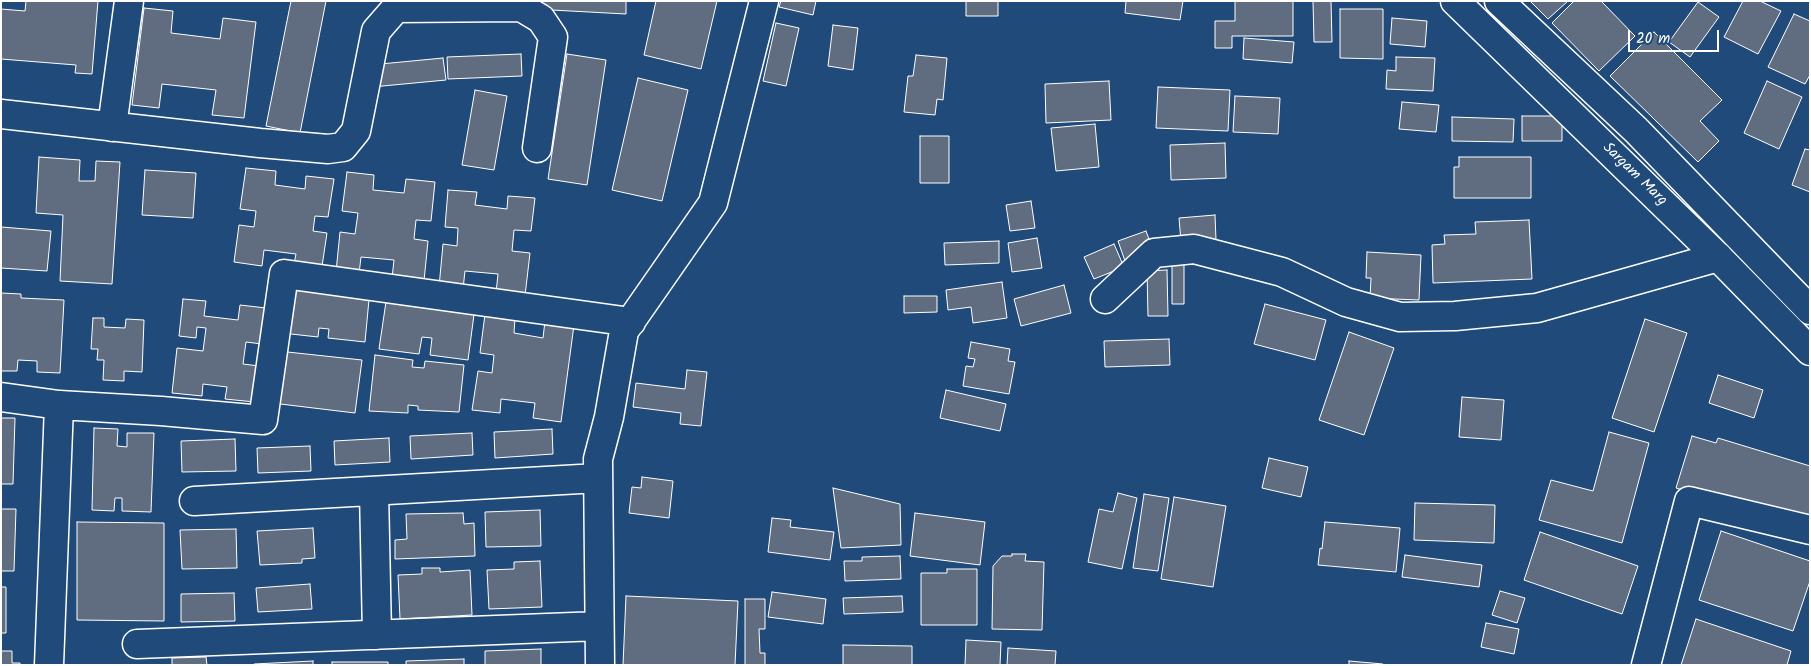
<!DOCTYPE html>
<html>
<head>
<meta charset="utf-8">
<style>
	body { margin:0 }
	#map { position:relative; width:1811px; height:666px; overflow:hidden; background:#1f4a7a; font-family:Kalam,sans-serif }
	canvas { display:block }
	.frame { position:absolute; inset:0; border:2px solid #fff; pointer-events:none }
	.scale { position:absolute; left:1628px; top:30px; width:91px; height:22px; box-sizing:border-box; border:2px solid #fff; border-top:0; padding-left:6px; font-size:15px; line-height:18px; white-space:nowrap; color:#fff; -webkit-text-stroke:4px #1f4a7a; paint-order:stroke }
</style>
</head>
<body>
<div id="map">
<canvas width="1811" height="666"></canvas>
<div class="frame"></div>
<div class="scale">20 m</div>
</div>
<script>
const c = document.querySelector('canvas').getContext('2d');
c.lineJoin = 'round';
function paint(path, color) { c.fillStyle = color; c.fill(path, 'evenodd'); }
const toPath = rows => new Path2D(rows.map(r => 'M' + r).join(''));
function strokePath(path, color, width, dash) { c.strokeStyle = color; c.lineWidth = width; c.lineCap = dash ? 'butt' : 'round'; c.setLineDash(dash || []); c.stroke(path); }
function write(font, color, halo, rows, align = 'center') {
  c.font = font + ' Kalam,sans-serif'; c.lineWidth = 4.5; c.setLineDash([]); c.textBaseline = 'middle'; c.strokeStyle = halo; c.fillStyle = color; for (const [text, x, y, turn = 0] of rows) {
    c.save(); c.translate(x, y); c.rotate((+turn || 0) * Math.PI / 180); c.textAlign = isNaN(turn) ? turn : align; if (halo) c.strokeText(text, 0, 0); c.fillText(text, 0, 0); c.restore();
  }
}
const building = toPath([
	[26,1,98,1,92,74,75,73,76,65,1,59,1,9,25,11,26,1],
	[291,1,326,1,300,133,266,126,291,1],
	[534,1,626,1,626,14,533,9,534,1],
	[656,1,717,1,701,69,644,55,656,1],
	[781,1,816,1,813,15,779,7,781,1],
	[966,1,998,1,998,16,966,16,966,1],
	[1126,1,1183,1,1180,20,1125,13,1126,1],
	[1235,1,1293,1,1293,36,1232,36,1232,48,1215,48,1215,21,1235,21,1235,1],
	[1313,1,1331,1,1332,42,1314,42,1313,1],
	[1530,1,1568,1,1548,19,1530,1],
	[1574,1,1601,1,1635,36,1599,71,1552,23,1574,1],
	[1743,1,1760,1,1781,11,1758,54,1724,37,1743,1],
	[1698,2,1719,17,1690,57,1669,42,1698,2],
	[144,8,173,11,171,33,220,39,223,18,256,22,244,118,212,115,216,90,162,84,159,108,132,105,144,8],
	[1340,9,1383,9,1383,59,1340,58,1340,9],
	[1794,14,1810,21,1810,75,1805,84,1768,67,1794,14],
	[1392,18,1427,21,1425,47,1390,44,1392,18],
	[776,23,799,28,786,86,763,81,776,23],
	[833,25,858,28,853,70,828,66,833,25],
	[1654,32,1722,100,1700,121,1719,141,1698,162,1610,76,1654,32],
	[1244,38,1294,42,1292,63,1243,59,1244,38],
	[521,54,522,76,448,79,447,57,521,54],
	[567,54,606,60,587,185,548,179,567,54],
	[916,55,947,58,943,100,937,99,935,115,904,112,908,76,913,76,916,55],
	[1396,57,1435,58,1433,91,1386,89,1387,70,1396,71,1396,57],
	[443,58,446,80,372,87,370,65,443,58],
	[638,78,688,90,662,201,612,190,638,78],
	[1109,81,1111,120,1046,123,1045,84,1109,81],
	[1767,81,1802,97,1779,149,1744,133,1767,81],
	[1158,87,1230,90,1228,131,1156,128,1158,87],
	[475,90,507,96,494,170,462,165,475,90],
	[1235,96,1280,98,1278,134,1233,132,1235,96],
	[1402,102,1439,105,1436,132,1399,129,1402,102],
	[1522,116,1562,116,1562,141,1522,141,1522,116],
	[1452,117,1514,119,1513,142,1452,141,1452,117],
	[1095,124,1099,167,1056,171,1051,128,1095,124],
	[920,136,949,136,949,183,920,183,920,136],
	[1225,143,1226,178,1171,180,1170,145,1225,143],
	[1805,149,1810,150,1810,192,1792,185,1805,149],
	[39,157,80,160,79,181,95,181,96,161,120,162,112,284,60,281,63,215,36,213,39,157],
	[1459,157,1531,157,1531,198,1454,198,1454,167,1459,167,1459,157],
	[246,168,276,171,275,185,305,189,306,176,334,179,328,217,315,216,313,231,327,233,321,273,293,269,296,254,264,250,262,266,234,262,239,225,254,227,256,211,240,209,246,168],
	[145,170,196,173,193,218,142,215,145,170],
	[347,172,374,175,373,190,404,193,406,179,435,182,431,221,416,220,414,239,428,241,424,281,392,278,394,260,361,257,359,274,336,272,340,232,355,234,358,213,342,211,347,172],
	[448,190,477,192,475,205,507,209,508,196,535,198,531,231,514,230,512,251,530,253,525,296,496,293,498,274,465,271,463,289,439,287,443,244,457,246,458,228,445,227,448,190],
	[1031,201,1035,228,1010,231,1006,205,1031,201],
	[1215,215,1216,240,1181,242,1179,218,1215,215],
	[1529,220,1532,279,1433,283,1432,245,1445,244,1444,235,1476,234,1475,222,1529,220],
	[1,227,51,231,47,271,1,268,1,227],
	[1146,231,1154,253,1126,264,1118,241,1146,231],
	[1037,238,1042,268,1012,272,1008,243,1037,238],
	[999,241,999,263,945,265,944,243,999,241],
	[1114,244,1124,267,1094,279,1084,257,1114,244],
	[1367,252,1421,255,1419,300,1370,298,1371,278,1366,278,1367,252],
	[1172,256,1184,256,1184,304,1172,304,1172,256],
	[1167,270,1168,316,1148,316,1147,271,1167,270],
	[288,280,370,289,365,342,328,338,329,329,319,328,318,337,282,333,288,280],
	[1002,282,1007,318,973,323,971,307,948,310,946,290,1002,282],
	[1064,285,1071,313,1021,326,1014,299,1064,285],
	[1,293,21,294,21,298,64,300,60,373,37,372,37,361,18,360,17,371,1,371,1,293],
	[387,295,475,307,468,360,430,355,432,338,422,337,419,354,379,349,387,295],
	[904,296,937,296,937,312,904,313,904,296],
	[183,299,206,301,204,316,238,320,240,305,266,308,262,344,246,342,243,364,259,366,255,402,225,399,227,387,203,384,202,396,172,393,177,348,203,351,206,328,197,327,196,338,179,336,183,299],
	[1265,304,1326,320,1315,360,1254,344,1265,304],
	[485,314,515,317,514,333,543,338,545,321,574,325,561,422,533,418,535,403,501,399,500,413,472,410,478,371,492,373,494,355,480,353,485,314],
	[93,318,104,318,104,327,125,328,126,319,144,320,142,372,124,371,124,381,103,380,104,360,97,360,98,349,91,349,93,318],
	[1645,319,1687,333,1654,432,1612,418,1645,319],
	[1349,332,1394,348,1364,435,1319,420,1349,332],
	[1169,339,1170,365,1105,367,1104,341,1169,339],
	[971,342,1010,349,1008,361,1015,362,1009,394,963,386,966,366,973,367,975,359,968,358,971,342],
	[278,351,362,360,355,413,272,403,278,351],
	[375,355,413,360,412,367,424,368,425,361,464,365,459,412,418,410,418,406,408,405,408,413,369,411,375,355],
	[687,370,707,372,701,426,680,424,681,413,633,407,636,383,685,389,687,370],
	[1718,375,1763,390,1754,418,1709,403,1718,375],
	[946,390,1006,404,1000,431,940,418,946,390],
	[1462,397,1504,400,1501,440,1459,437,1462,397],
	[1,418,15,418,13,484,1,484,1,418],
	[94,428,118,429,117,446,127,447,127,433,154,433,151,512,122,511,122,498,115,498,114,511,92,510,94,428],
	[552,429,553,454,495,458,494,432,552,429],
	[1609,432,1649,443,1622,543,1539,520,1551,480,1593,491,1609,432],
	[472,433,473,455,411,459,410,436,472,433],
	[1692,436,1716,443,1718,438,1810,466,1810,529,1676,488,1692,436],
	[389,438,390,462,335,465,334,441,389,438],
	[235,439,236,471,182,472,181,441,235,439],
	[310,446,311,471,258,473,257,448,310,446],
	[1269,458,1308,467,1301,497,1262,488,1269,458],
	[642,477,673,481,669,518,629,513,632,487,641,488,642,477],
	[833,488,900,504,901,545,841,548,833,488],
	[1118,493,1137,498,1122,569,1088,562,1099,509,1113,512,1118,493],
	[1144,494,1169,498,1158,571,1133,568,1144,494],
	[1174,497,1226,506,1213,587,1161,579,1174,497],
	[1415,503,1495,505,1494,543,1414,540,1415,503],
	[1,509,16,509,14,571,1,571,1,509],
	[540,510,541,546,486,547,485,512,540,510],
	[463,513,464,524,474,523,475,556,395,559,395,540,407,539,406,514,463,513],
	[915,513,985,522,980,565,910,556,915,513],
	[772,518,791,520,790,527,834,532,830,560,768,552,772,518],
	[77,522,164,523,164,621,77,620,77,522],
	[1325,522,1400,528,1396,572,1318,565,1320,548,1322,549,1325,522],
	[313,528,315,558,302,559,302,563,260,565,257,531,313,528],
	[236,529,237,568,182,569,180,530,236,529],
	[1721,531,1810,561,1810,581,1793,631,1699,600,1721,531],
	[1540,532,1638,566,1622,614,1524,580,1540,532],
	[1012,554,1026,554,1025,561,1044,562,1042,630,992,629,993,566,1002,556,1012,556,1012,554],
	[1405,555,1482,565,1479,587,1402,577,1405,555],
	[900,556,901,579,845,581,844,561,862,561,862,557,900,556],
	[540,561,542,607,489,609,487,570,514,569,514,562,540,561],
	[422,568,440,568,440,572,470,570,472,615,400,619,398,575,422,574,422,568],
	[947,569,977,569,977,625,921,625,921,573,947,573,947,569],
	[310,584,312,609,258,612,256,588,310,584],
	[1,587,6,587,6,633,1,633,1,587],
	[1500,591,1525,598,1517,623,1492,615,1500,591],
	[772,592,826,599,823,624,768,617,772,592],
	[234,593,235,621,181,622,181,594,234,593],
	[626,596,738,601,735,665,623,665,626,596],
	[902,596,903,612,844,614,843,598,902,596],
	[745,599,765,599,765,629,759,629,760,653,765,653,765,665,745,665,745,599],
	[1696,619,1791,651,1787,665,1681,665,1696,619],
	[1486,623,1519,629,1514,654,1481,647,1486,623],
	[966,640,1001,642,1000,665,965,665,966,640],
	[843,645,912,646,912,665,843,665,843,645],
	[1008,648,1056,651,1055,665,1007,665,1008,648],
	[541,649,541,665,485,665,485,651,541,649],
	[1,651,12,651,12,663,20,663,20,665,1,665,1,651],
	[206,657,207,665,172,665,172,658,206,657],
	[464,659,464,665,406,665,406,661,464,659],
	[313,661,313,665,254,665,254,664,313,661],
	[1349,661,1383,664,1383,665,1349,665,1349,661],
	[332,662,388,662,388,665,332,665,332,662]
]);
paint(building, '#606c80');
strokePath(building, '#fff', 1);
const street = toPath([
	[1,114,260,143,328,149,343,147,356,131,376,31,396,8,521,7,541,19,553,37,537,148],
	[112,127,129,1],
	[1105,299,1154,253,1194,249,1282,272,1346,302,1400,317,1455,316,1537,308,1718,257],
	[1,397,59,405,161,411,263,420,284,274,631,322],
	[374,491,377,635],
	[194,501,598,478],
	[137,644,599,626],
	[49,665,59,405],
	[600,665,598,459,609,417,624,331,713,203,764,1],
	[1646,665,1689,501,1810,530]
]);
const secondary = toPath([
	[1455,1,1718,257,1810,351],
	[1499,1,1636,130,1810,310]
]);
strokePath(street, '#fff', 31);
strokePath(secondary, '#fff', 31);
strokePath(street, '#1f4a7a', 28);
strokePath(secondary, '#1f4a7a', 28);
write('15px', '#fff', '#1f4a7a', [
	["Sargam Marg",1634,175,44]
]);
</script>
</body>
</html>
